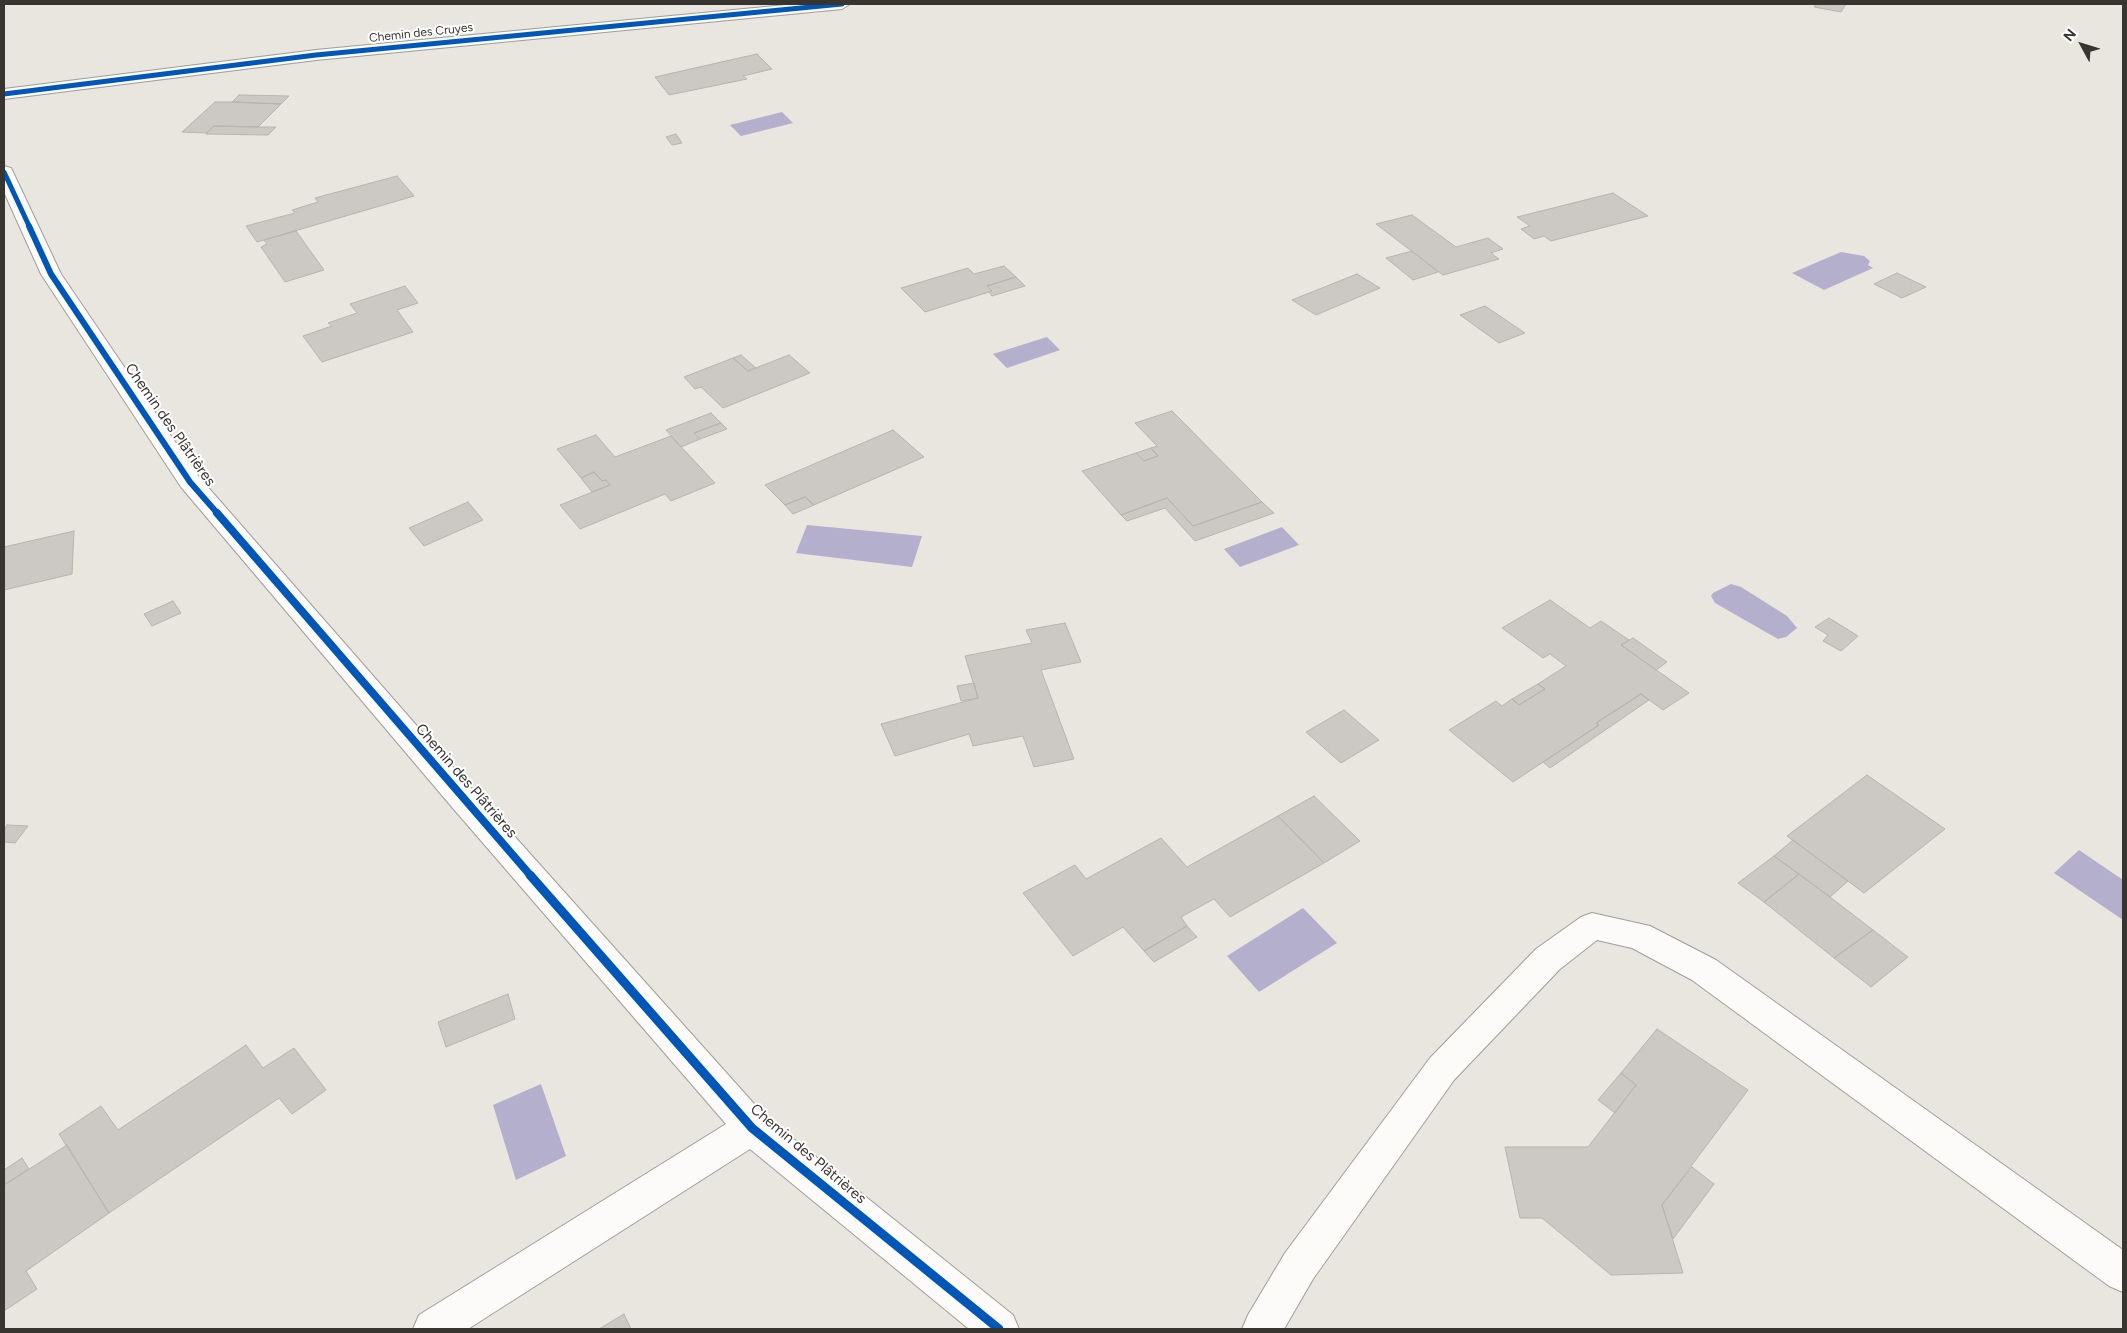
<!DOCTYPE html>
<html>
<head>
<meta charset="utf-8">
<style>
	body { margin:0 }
	#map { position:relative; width:2127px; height:1333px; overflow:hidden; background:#e9e5df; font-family:Figtree,sans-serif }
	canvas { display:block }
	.frame { position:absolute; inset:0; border:5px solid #383531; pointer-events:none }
	.north { position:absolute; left:2057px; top:20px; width:50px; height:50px; -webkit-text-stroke:4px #fff; paint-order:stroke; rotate:309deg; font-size:14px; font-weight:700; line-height:20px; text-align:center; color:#383531 }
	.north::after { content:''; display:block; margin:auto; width:18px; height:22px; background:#383531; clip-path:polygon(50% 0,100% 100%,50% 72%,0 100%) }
</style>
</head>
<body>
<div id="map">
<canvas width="2127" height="1333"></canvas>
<div class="frame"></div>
<div class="north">N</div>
</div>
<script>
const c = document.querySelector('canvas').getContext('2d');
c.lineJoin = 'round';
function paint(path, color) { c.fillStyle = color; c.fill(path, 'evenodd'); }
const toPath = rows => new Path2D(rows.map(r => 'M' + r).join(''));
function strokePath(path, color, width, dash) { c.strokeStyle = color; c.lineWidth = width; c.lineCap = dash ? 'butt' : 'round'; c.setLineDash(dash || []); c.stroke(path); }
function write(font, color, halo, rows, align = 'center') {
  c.font = font + ' Figtree,sans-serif'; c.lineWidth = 4; c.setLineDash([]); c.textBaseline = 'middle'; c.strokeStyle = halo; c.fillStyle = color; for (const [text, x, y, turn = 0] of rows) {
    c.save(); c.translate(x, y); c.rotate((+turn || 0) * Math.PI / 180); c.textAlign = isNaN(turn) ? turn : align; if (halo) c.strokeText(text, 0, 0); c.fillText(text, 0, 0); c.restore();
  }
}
paint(toPath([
	[782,112,793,123,741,136,730,125],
	[1841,252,1864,256,1870,261,1868,265,1873,268,1824,290,1792,273],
	[1047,337,1060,350,1007,368,993,354],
	[807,525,922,536,912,567,796,553],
	[1282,527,1299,545,1240,567,1224,549],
	[1731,584,1741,587,1787,616,1797,628,1786,637,1778,639,1715,603,1711,596,1713,593],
	[2079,850,2123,880,2123,920,2054,873],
	[1303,908,1337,943,1259,992,1227,956],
	[541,1084,566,1156,516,1180,493,1105]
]), '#b3afcd');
const building = toPath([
	[1816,4,1846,4,1841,12,1814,7,1816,4],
	[757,54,772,69,743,76,747,79,669,95,655,77,757,54],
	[239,95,289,96,281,104,232,102,239,95],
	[215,102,232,102,281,104,258,127,214,126,206,133,182,132,215,102],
	[214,126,258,127,276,127,268,135,206,134,214,126],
	[676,134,682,143,672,145,666,137,676,134],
	[397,176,414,196,257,242,246,226,295,213,292,210,318,202,315,198,397,176],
	[1613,193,1648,216,1551,241,1544,236,1534,239,1521,229,1530,226,1517,217,1613,193],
	[1412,215,1456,247,1488,238,1503,249,1491,253,1499,259,1443,275,1376,224,1412,215],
	[296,231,324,270,285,282,261,247,267,244,264,240,296,231],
	[1412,251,1438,272,1413,280,1386,258,1412,251],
	[1004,266,1016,277,987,286,992,291,925,312,901,288,968,268,974,274,1004,266],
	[1897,273,1926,287,1902,298,1874,284,1897,273],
	[1357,274,1380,288,1316,315,1292,300,1357,274],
	[1016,277,1025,286,992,296,989,292,992,291,987,286,1016,277],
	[405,286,418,303,397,310,413,332,322,362,303,336,332,326,328,323,357,313,350,304,405,286],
	[1485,306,1525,333,1499,343,1460,315,1485,306],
	[741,355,756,368,748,371,733,358,741,355],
	[789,355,810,373,723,408,701,387,695,389,684,377,733,358,748,371,789,355],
	[1172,411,1262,502,1193,526,1167,498,1121,515,1082,471,1136,453,1144,461,1158,456,1151,448,1157,446,1135,423,1172,411],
	[711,413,721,423,694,433,700,439,681,447,666,430,711,413],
	[721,423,727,429,700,439,694,433,721,423],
	[893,430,924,457,814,505,805,497,785,505,765,485,893,430],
	[596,435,615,457,671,436,715,483,671,501,665,494,580,529,560,505,610,485,606,480,602,481,594,472,581,478,557,449,596,435],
	[1151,448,1158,456,1144,461,1136,453,1151,448],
	[594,472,602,481,606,480,610,485,592,492,581,478,594,472],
	[805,497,814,505,793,514,785,505,805,497],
	[1167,498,1193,526,1262,502,1274,513,1195,541,1165,508,1127,521,1121,515,1167,498],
	[468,502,483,520,424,546,409,528,468,502],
	[74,531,72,574,4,590,4,547,74,531],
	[1550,600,1590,628,1601,621,1629,640,1621,645,1689,693,1663,710,1641,694,1596,723,1599,725,1513,782,1449,730,1496,701,1502,706,1512,699,1519,705,1545,689,1538,684,1566,666,1550,654,1543,658,1502,628,1550,600],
	[173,601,181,613,152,626,144,614,173,601],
	[1829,618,1858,636,1841,651,1823,641,1828,635,1815,627,1829,618],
	[1065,623,1081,662,1041,670,1074,759,1034,767,1023,736,973,746,969,734,895,756,881,724,978,698,965,656,1032,643,1026,630,1065,623],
	[1633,638,1667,662,1656,670,1621,645,1633,638],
	[974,683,978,698,961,701,957,686,974,683],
	[1538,684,1545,689,1519,705,1512,699,1538,684],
	[1641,694,1649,700,1550,768,1543,762,1599,725,1596,723,1641,694],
	[1344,710,1379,740,1341,763,1306,732,1344,710],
	[1867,775,1945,829,1864,893,1787,836,1867,775],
	[1314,796,1360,841,1324,863,1278,816,1314,796],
	[1278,816,1324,863,1230,917,1214,899,1181,917,1187,926,1144,951,1123,927,1073,956,1023,893,1075,865,1086,879,1161,838,1187,867,1278,816],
	[7,825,28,826,15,843,4,842,4,831,7,825],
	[1793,840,1848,881,1830,897,1774,856,1793,840],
	[1774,856,1799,874,1764,902,1738,883,1774,856],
	[1799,874,1830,897,1873,930,1834,958,1764,902,1799,874],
	[1187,926,1197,937,1154,962,1144,951,1187,926],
	[1873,930,1908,957,1871,987,1834,958,1873,930],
	[508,994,515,1019,446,1047,438,1022,508,994],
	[1657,1029,1748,1090,1662,1205,1683,1273,1611,1275,1542,1218,1520,1218,1505,1147,1588,1147,1636,1085,1621,1073,1657,1029],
	[246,1045,263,1068,294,1048,326,1090,292,1114,279,1098,109,1213,59,1134,101,1106,118,1130,246,1045],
	[1621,1073,1636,1085,1615,1113,1598,1100,1621,1073],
	[67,1145,109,1213,26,1271,37,1289,4,1311,4,1185,67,1145],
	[22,1158,29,1169,4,1185,4,1170,22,1158],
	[1692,1167,1714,1184,1673,1239,1662,1205,1692,1167],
	[624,1314,631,1329,599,1329,624,1314]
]);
paint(building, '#ccc9c5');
strokePath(building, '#b6b4af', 1);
const minor = toPath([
	[796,4,850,4,842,9,316,60,4,99,4,89,316,50,796,4],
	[4,166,11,168,13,172,61,274,199,477,473,790,765,1116,1013,1315,1019,1329,969,1329,750,1149,468,1329,413,1329,419,1315,726,1124,451,806,181,487,41,274,4,192,4,166],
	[1592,913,1650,926,1716,960,2123,1250,2123,1292,2109,1286,1692,980,1632,948,1597,940,1560,969,1454,1080,1313,1279,1284,1329,1242,1329,1248,1315,1285,1253,1430,1058,1536,949,1581,917,1592,913]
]);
strokePath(minor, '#a09e99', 2);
paint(minor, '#fcfbfa');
strokePath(toPath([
	[4,94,316,55,842,4],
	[4,172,30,228]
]), '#0057b8', 5);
strokePath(toPath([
	[29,226,51,274,190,482,218,514]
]), '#0057b8', 6);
strokePath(toPath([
	[217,513,531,876]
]), '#0057b8', 8);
strokePath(toPath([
	[530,875,752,1128,999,1329]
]), '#0057b8', 9);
write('12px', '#383531', '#fff', [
	["Chemin des Cruyes",421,33,-6]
]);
write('15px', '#383531', '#fff', [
	["Chemin des Plâtrières",170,425,55],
	["Chemin des Plâtrières",466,781,49],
	["Chemin des Plâtrières",808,1154,40]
]);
</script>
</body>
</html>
